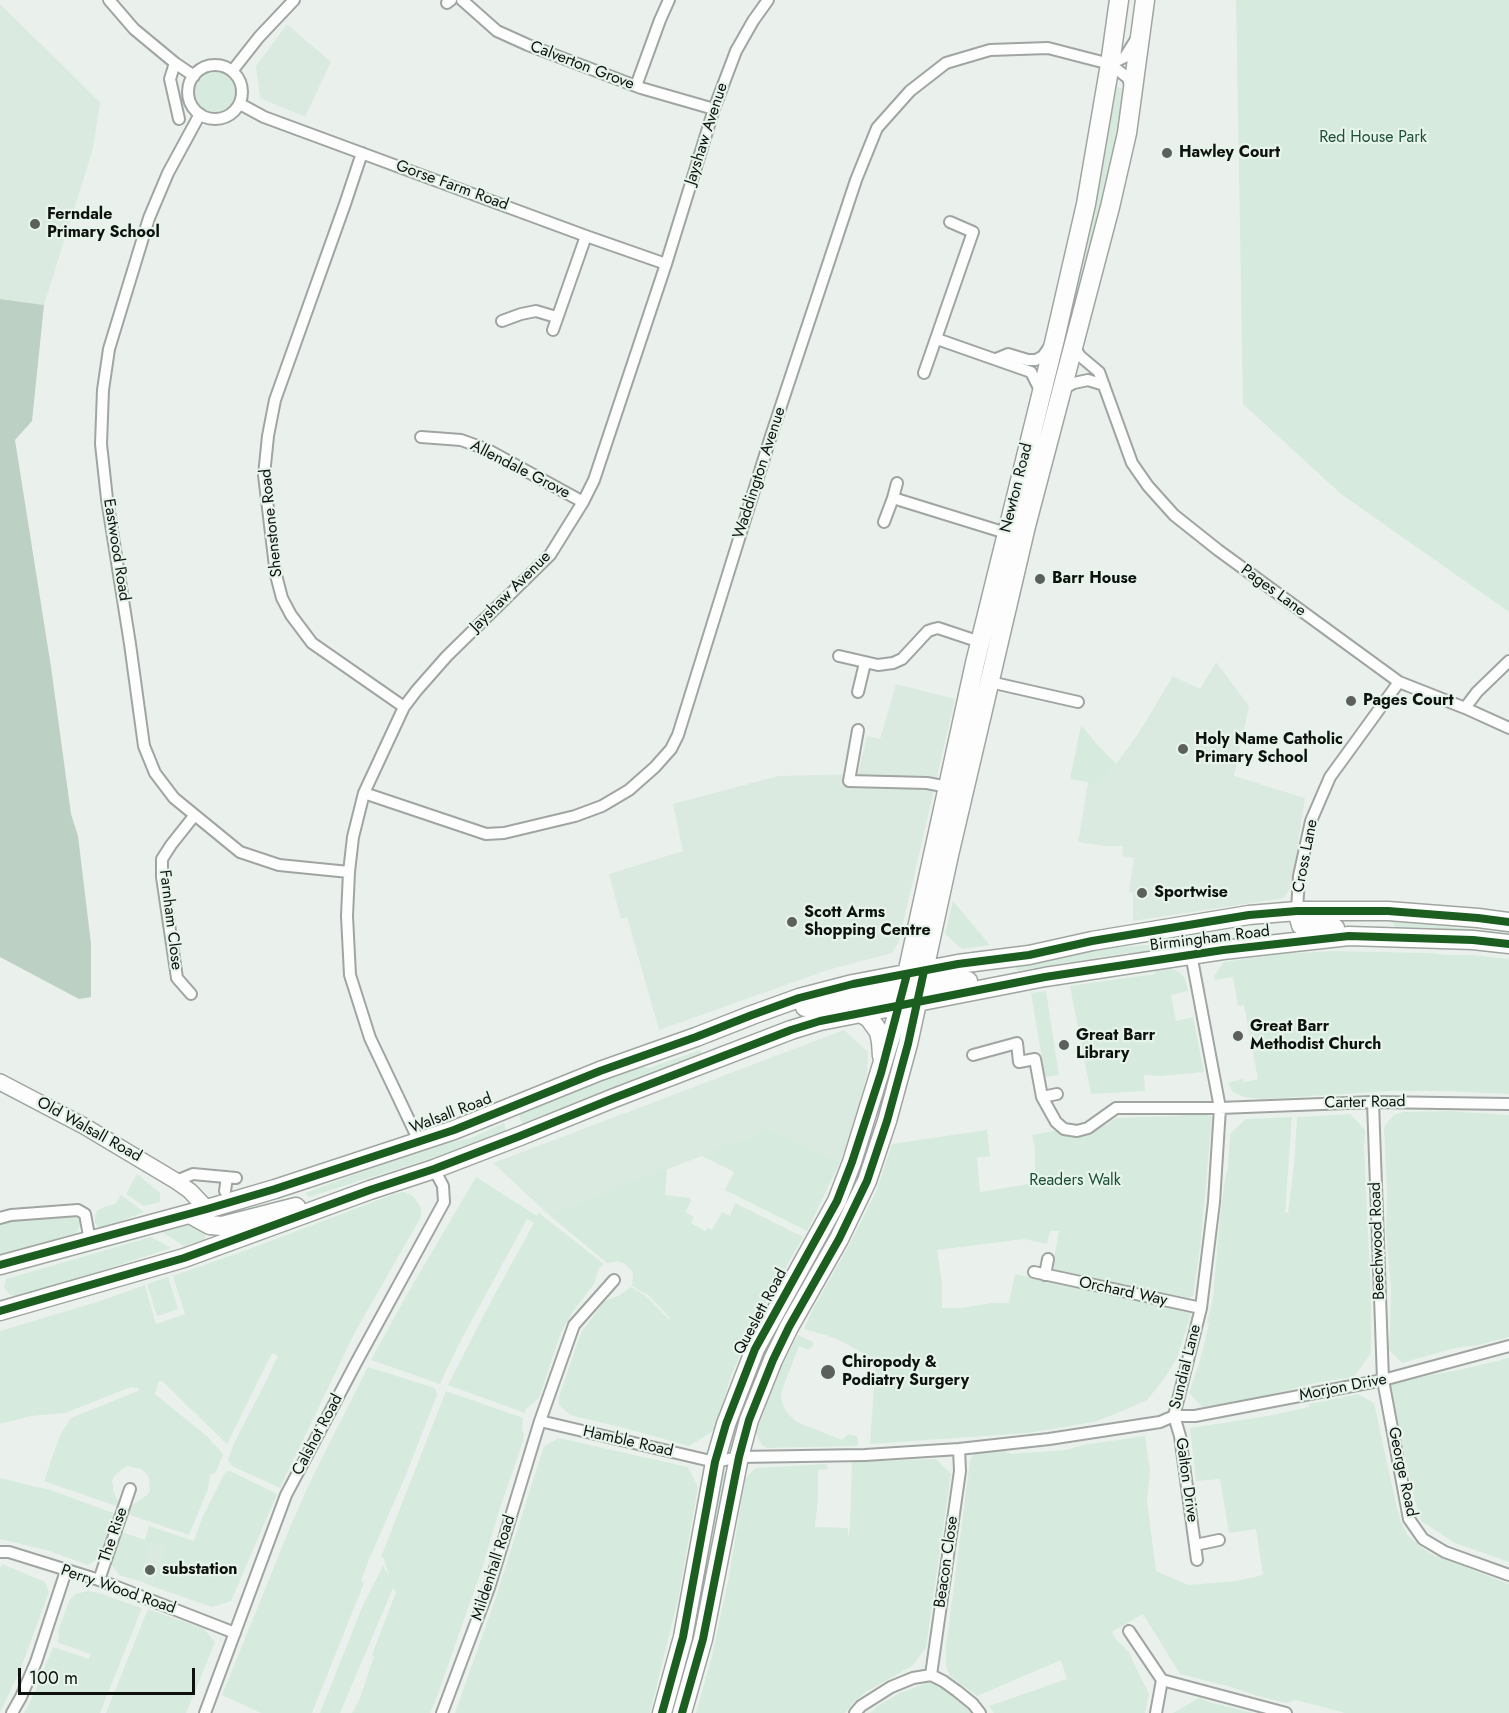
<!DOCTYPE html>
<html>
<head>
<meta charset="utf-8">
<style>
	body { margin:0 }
	#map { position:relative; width:1509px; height:1713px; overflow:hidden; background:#eaf1ec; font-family:Jost,sans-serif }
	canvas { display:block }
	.scale { position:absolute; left:18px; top:1668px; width:177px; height:27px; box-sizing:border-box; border:3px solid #0e120f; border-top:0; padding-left:8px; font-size:18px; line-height:21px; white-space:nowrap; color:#0e120f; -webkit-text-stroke:4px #e7f4eb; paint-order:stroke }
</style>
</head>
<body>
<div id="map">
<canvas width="1509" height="1713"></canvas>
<div class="scale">100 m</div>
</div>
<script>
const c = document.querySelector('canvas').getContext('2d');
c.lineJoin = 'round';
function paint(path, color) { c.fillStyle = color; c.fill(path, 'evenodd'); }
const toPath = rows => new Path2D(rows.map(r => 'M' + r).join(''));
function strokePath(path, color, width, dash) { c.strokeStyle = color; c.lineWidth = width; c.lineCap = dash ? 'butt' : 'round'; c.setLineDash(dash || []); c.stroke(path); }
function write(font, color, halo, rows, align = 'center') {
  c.font = font + ' Jost,sans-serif'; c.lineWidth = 4.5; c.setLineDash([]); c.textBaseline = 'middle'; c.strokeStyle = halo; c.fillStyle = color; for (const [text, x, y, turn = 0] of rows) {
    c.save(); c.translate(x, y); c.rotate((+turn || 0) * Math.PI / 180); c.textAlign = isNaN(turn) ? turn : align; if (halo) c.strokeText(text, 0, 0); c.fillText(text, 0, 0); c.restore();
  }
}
paint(toPath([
	[0,4,100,102,93,149,44,305,0,299],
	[287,24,331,62,305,117,260,98,256,66],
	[1216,662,1249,706,1234,776,1305,798,1291,887,1284,898,1133,921,1133,893,1129,892,1134,858,1122,856,1123,846,1104,846,1078,842,1088,782,1098,783,1116,764,1138,734,1173,676,1200,689],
	[896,684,955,699,899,941,892,953,828,970,659,1030,627,917,621,919,609,874,683,851,673,804,778,776,858,774,867,736,880,739],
	[844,1030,868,1052,867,1074,853,1129,840,1162,767,1127,743,1140,549,1215,493,1163],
	[152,1542,165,1547,151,1586,139,1581]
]), '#dbeae0');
paint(toPath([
	[1236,0,1509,0,1509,612,1341,494,1243,404],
	'194 91a21 21 0 1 1 42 0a21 21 0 1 1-42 0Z',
	[1117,87,1124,89,1120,135,979,704,974,703,1071,296,1105,150],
	[1081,725,1095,742,1116,764,1098,784,1070,779],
	[953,901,990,945,962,949,945,934],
	[1391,921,1509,933,1509,938,1397,929],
	[1174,941,1181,944,1182,949,1171,953,1126,953,1017,971,1015,964,1116,947,1149,945],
	[1334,951,1429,953,1447,955,1472,955,1509,959,1509,1094,1446,1091,1392,1091,1262,1099,1244,1097,1233,1092,1228,1083,1242,1079,1244,1082,1258,1079,1244,1005,1238,1006,1233,977,1215,980,1214,976,1224,962,1280,954],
	[1170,968,1179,972,1185,978,1188,991,1171,995,1176,1021,1193,1017,1204,1072,1161,1076,1144,1075,1145,1091,1091,1094,1070,986,1155,974,1154,970],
	[1046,991,1059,1075,1045,1077,1031,993],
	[700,1050,703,1057,527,1125,521,1122,519,1114,635,1066,649,1068],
	[1447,1111,1509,1115,1509,1337,1478,1345,1455,1348,1402,1363,1388,1349,1390,1332,1391,1288,1386,1231,1387,1191,1384,1129,1386,1124,1394,1115,1403,1112],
	[1192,1112,1204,1114,1212,1117,1200,1248,1193,1296,1189,1298,1100,1282,1056,1272,1053,1264,1059,1231,1050,1231,1047,1244,1024,1239,937,1250,942,1283,942,1308,961,1308,992,1303,1009,1303,1015,1274,1069,1285,1193,1308,1177,1358,1164,1379,1147,1400,1120,1412,1094,1422,1028,1433,870,1444,876,1360,835,1338,804,1329,814,1307,847,1249,876,1192,892,1144,987,1130,990,1156,977,1158,980,1192,1035,1183,1035,1148,1032,1135,1058,1130,1089,1133,1108,1124,1116,1118,1178,1116],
	[1350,1114,1365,1130,1364,1147,1371,1297,1371,1353,1354,1377,1320,1382,1261,1397,1202,1407,1189,1393,1200,1360,1209,1324,1207,1323,1213,1298,1220,1217,1225,1180,1228,1167,1230,1134,1246,1119,1292,1117,1285,1212,1288,1213,1294,1165,1297,1117],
	[504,1123,507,1134,309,1197,305,1193,429,1147,471,1138],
	[767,1127,840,1162,807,1231,725,1190,734,1172,702,1156,719,1148,743,1140],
	[870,1138,874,1140,855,1191,733,1450,728,1449,765,1349,851,1189],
	[667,1168,665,1195,690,1198,691,1201,685,1212,694,1217,691,1223,705,1231,708,1228,712,1230,722,1212,730,1216,735,1203,803,1237,754,1324,731,1376,719,1415,716,1429,689,1446,624,1428,570,1415,559,1405,559,1397,579,1338,582,1331,605,1301,620,1295,631,1287,646,1296,669,1319,670,1318,648,1295,632,1286,633,1272,625,1264,618,1261,607,1263,549,1215],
	[137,1174,160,1193,160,1202,144,1206,126,1194],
	[476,1177,537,1216,539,1213,604,1264,599,1268,594,1284,574,1310,561,1332,539,1398,526,1409,525,1413,448,1385,490,1303,534,1223,527,1219,460,1342,440,1384,371,1360,405,1298],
	[403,1192,410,1194,415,1198,421,1208,421,1217,354,1334,280,1488,232,1466,228,1460,234,1443,264,1385,278,1356,272,1353,227,1444,162,1381,159,1381,155,1394,209,1438,213,1444,215,1445,223,1454,216,1472,210,1475,208,1489,189,1535,127,1514,128,1508,147,1495,150,1490,149,1478,146,1473,141,1469,128,1466,121,1470,114,1476,112,1481,114,1493,119,1503,119,1507,44,1481,60,1435,71,1418,138,1391,138,1388,131,1387,65,1413,31,1416,0,1424,0,1331,100,1301,145,1285,156,1324,185,1314,173,1276,255,1247,394,1194],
	[121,1195,144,1212,100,1229,95,1223,95,1216,97,1211,104,1207,115,1204],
	[74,1216,80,1217,81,1221,77,1233,0,1256,0,1224,14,1220],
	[188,1225,205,1233,205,1240,184,1246,162,1232],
	[151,1237,171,1248,18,1298,9,1294,4,1287,6,1279],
	[168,1277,178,1309,157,1316,147,1284],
	[798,1335,813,1342,813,1346,808,1350,799,1346,783,1387,781,1396,783,1405,788,1414,797,1422,842,1440,848,1434,856,1436,858,1438,858,1443,857,1446,767,1448,762,1445,758,1438,756,1433,770,1396,785,1359],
	[1509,1358,1509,1562,1455,1543,1421,1521,1414,1497,1395,1410,1388,1387,1392,1382,1459,1370],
	[368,1367,435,1388,437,1395,405,1477,368,1562,361,1581,364,1583,312,1713,261,1713,222,1695,293,1520,311,1480],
	[446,1391,523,1418,522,1428,524,1434,523,1441,499,1511,483,1566,435,1702,430,1713,352,1713,360,1698,374,1656,372,1655,396,1592,393,1588,340,1713,320,1713,363,1605,383,1566,389,1576,384,1559,381,1557],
	[1358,1394,1374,1403,1397,1508,1400,1519,1408,1536,1425,1550,1434,1555,1509,1584,1509,1713,1345,1713,1296,1700,1286,1703,1258,1696,1227,1686,1180,1674,1143,1614,1112,1632,1115,1638,1128,1651,1149,1694,1145,1713,994,1713,989,1706,1067,1679,1061,1660,977,1696,950,1676,946,1666,946,1647,970,1461,973,1455,979,1451,1003,1450,1011,1454,1066,1450,1083,1445,1145,1436,1150,1471,1147,1501,1156,1571,1188,1585,1237,1581,1263,1575,1256,1529,1229,1533,1220,1479,1196,1481,1190,1428,1268,1416,1309,1407,1309,1404],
	[559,1438,688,1467,698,1487,679,1595,650,1713,455,1713,495,1600,544,1446],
	[936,1459,951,1474,926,1648,912,1666,866,1692,854,1702,845,1713,696,1713,711,1660,729,1577,745,1479,755,1468,827,1464,828,1469,818,1470,818,1499,815,1527,848,1528,848,1540,850,1526,852,1462],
	[226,1471,230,1471,277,1494,231,1601,212,1607,151,1586,165,1547,152,1542,139,1581,119,1575,111,1564,122,1532,145,1540,149,1526,194,1541,202,1518],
	[721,1471,728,1473,697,1633,675,1713,669,1713],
	[0,1478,50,1490,116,1514,101,1557,88,1565,46,1550,0,1539],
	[2,1564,45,1582,49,1592,19,1673,0,1712,0,1568],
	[88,1591,99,1593,142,1608,100,1713,24,1713,34,1694,53,1647,89,1659,90,1654,57,1642,59,1637,58,1631,69,1601,75,1594],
	[148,1609,204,1629,215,1642,190,1704,186,1713,106,1713],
	[929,1682,936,1684,958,1698,973,1713,870,1713,879,1705,900,1693],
	[1199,1698,1209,1702,1253,1713,1173,1713]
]), '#d6eadd');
paint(toPath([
	[0,299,44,305,32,421,15,440,51,667,71,814,78,836,91,944,91,997,79,999,0,957]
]), '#bcd0c3');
const street = toPath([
	[109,0,134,29,175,63,194,76],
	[462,0,497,31,528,45,641,88,714,109],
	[447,3,451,0],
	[175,63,170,79,179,119],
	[1110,64,1125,57,1135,41],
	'188 92a27 27 0 1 1 54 0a27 27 0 1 1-54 0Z',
	[233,70,259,37,294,0],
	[636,86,660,20,669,0],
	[240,104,264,117,586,236,666,264],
	[200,114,168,173,149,218,109,349,103,390,101,444,107,499,130,644,144,746,155,773,174,798,240,852,279,865,349,872],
	[362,153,345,204,275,400,268,436,264,475,276,575,282,598,291,615,312,643,404,707],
	[502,321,521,314,536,311,556,317],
	[553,330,586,236],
	[937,339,1031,372,1040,390],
	[1074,347,1080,356,1099,372,1132,463,1148,486,1174,515,1218,550,1399,682,1465,708,1509,728],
	[996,359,1008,354,1028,360,1036,360,1043,356,1050,346],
	[924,373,973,232,950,222],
	[1062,389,1074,383,1088,380,1104,385],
	[421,437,461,440,486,449,583,502],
	[893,498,1006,533],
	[884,522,893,498,897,483],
	[839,656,878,665,893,663,902,659,928,631,934,629,938,628,980,642],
	[990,682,1078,702],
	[858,692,865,663],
	[1465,708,1477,692,1509,661],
	[858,730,849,781,927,783,948,787],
	[364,793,486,834,504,833,575,816,602,806,629,790,655,767,671,749,678,735,770,439,856,180,877,128,910,91,946,63,990,50,1048,48,1110,64,1128,78,1131,88],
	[1297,911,1299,876,1311,821,1330,777,1399,682],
	[191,994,177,978,162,877,162,859,171,845,194,816],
	[973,1055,1017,1043,1019,1062,1035,1059,1042,1097,1056,1122,1064,1129,1077,1131,1088,1128,1116,1108,1220,1108,1373,1102,1509,1104],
	[1042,1097,1057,1094],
	[1373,1102,1383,1380,1409,1519,1423,1539,1445,1552,1509,1575],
	[419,1141,370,1038,350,975,347,916,349,872,353,837,364,793,404,707,417,690,447,656,550,555,583,502,594,480,666,264,714,109,736,51,753,21,768,0],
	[176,1181,193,1174,236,1178],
	[225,1191,227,1177],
	[0,1218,11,1215,78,1210,85,1214,90,1241],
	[1034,1272,1201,1308],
	[1045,1275,1048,1259],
	[540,1421,715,1462,739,1457,865,1455,959,1449,1049,1439,1160,1422,1174,1416,1201,1308,1214,1202,1220,1108,1191,954],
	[1195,1545,1219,1540],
	[0,1552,9,1552,99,1580,235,1633],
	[1197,1560,1180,1436,1174,1416,1195,1416,1383,1380,1509,1346],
	[99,1580,130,1489],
	[1129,1631,1162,1680,1156,1713],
	[931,1675,960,1471,959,1449],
	[1162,1680,1286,1713],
	[12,1713,21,1697,36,1662,66,1571],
	[205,1713,286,1495,357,1361,444,1202,443,1186,434,1169],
	[442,1713,489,1588,540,1421,574,1325,614,1280],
	[855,1713,861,1706,891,1687,913,1678,931,1675,943,1681,957,1691,973,1704,980,1713]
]);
const secondary = toPath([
	[0,1082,84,1126,176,1181,190,1191,207,1209]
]);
const highway = toPath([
	[1297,911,1301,925,1309,927,1335,928],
	[911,976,922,983,936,985,968,981],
	[805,1007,891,992,903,991,913,997],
	[859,1012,869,1018,879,1032,881,1042,882,1056],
	[190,1214,210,1225,222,1226,296,1207],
	[0,1265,207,1209,275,1189,454,1130,600,1071,696,1037,752,1015,799,998,853,984,958,964,1029,955,1092,941,1249,915,1297,911,1388,911,1478,918,1509,922],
	[0,1311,184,1258,370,1190,434,1169,520,1136,614,1098,791,1030,820,1021,1045,977,1223,950,1349,936,1473,940,1509,944],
	[662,1713,683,1637,715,1462,726,1424,755,1349,837,1201,852,1162,894,1026,907,974,975,663,1055,339,1086,204,1110,64,1119,0],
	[682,1713,703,1639,739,1457,749,1420,773,1360,789,1327,839,1239,867,1181,887,1121,908,1044,949,855,1026,526,1110,207,1127,133,1145,0]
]);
strokePath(street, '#a0a5a1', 14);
strokePath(secondary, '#a0a5a1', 18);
strokePath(highway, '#a0a5a1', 21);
strokePath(street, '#fcfdfc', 10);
strokePath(secondary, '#fcfdfc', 15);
strokePath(highway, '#fcfdfc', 18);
strokePath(toPath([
	[0,1265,207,1209,275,1189,454,1130,600,1071,696,1037,752,1015,799,998,853,984,958,964,1029,955,1092,941,1249,915,1297,911,1388,911,1478,918,1509,922],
	[0,1311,184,1258,370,1190,434,1169,520,1136,614,1098,791,1030,820,1021,1045,977,1223,950,1349,936,1473,940,1509,944],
	[662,1713,683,1637,715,1462,726,1424,755,1349,837,1201,852,1162,881,1073,907,974],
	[682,1713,703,1639,739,1457,749,1420,773,1360,789,1327,839,1239,867,1181,887,1121,908,1044,924,971]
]), '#1b5e20', 8);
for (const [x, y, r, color] of [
	[1167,153,6,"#5b605c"],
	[35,224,6,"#5b605c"],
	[1040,579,6,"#5b605c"],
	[1351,701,6,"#5b605c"],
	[1183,749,6,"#5b605c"],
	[1142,893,6,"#5b605c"],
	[792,922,6,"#5b605c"],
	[1238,1036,6,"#5b605c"],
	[1064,1045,6,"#5b605c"],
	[828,1372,8,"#5b605c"],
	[150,1570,6,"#5b605c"]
]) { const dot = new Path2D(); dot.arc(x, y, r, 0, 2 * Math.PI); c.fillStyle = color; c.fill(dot); strokePath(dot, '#e7f4eb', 2); }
write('16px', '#0e120f', '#e7f4eb', [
	["Calverton Grove",582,66,21],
	["Jayshaw Avenue",707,134,-72],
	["Gorse Farm Road",452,186,20],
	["Allendale Grove",520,470,27],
	["Waddington Avenue",760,473,-72],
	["Newton Road",1017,488,-76],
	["Shenstone Road",272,523,-96],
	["Eastwood Road",116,550,81],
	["Pages Lane",1273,591,36],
	["Jayshaw Avenue",511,592,-45],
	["Cross Lane",1306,856,-79],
	["Farnham Close",170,920,83],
	["Birmingham Road",1210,939,-7],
	["Carter Road",1365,1103,-1],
	["Walsall Road",451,1114,-21],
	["Old Walsall Road",89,1130,29],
	["Beechwood Road",1378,1241,-92],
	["Orchard Way",1123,1292,12],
	["Queslett Road",761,1312,-62],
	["Sundial Lane",1186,1367,-76],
	["Morjon Drive",1343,1388,-11],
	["Calshot Road",318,1435,-62],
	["Hamble Road",628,1442,13],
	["George Road",1402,1472,78],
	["Galton Drive",1186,1480,82],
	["The Rise",114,1535,-71],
	["Beacon Close",947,1562,-82],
	["Mildenhall Road",494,1568,-72],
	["Perry Wood Road",118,1590,19]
]);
write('16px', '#1a4f34', '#e7f4eb', [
	["Red House Park",1373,138],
	["Readers Walk",1075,1181]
]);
write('bold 16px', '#0e120f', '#e7f4eb', [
	["Hawley Court",1179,153],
	["Ferndale",47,215],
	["Primary School",47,233],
	["Barr House",1052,579],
	["Pages Court",1363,701],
	["Holy Name Catholic",1195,740],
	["Primary School",1195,758],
	["Sportwise",1154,893],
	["Scott Arms",804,913],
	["Shopping Centre",804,931],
	["Great Barr",1250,1027],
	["Methodist Church",1250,1045],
	["Great Barr",1076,1036],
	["Library",1076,1054],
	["Chiropody &",842,1363],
	["Podiatry Surgery",842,1381],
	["substation",162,1570]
], 'left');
</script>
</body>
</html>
